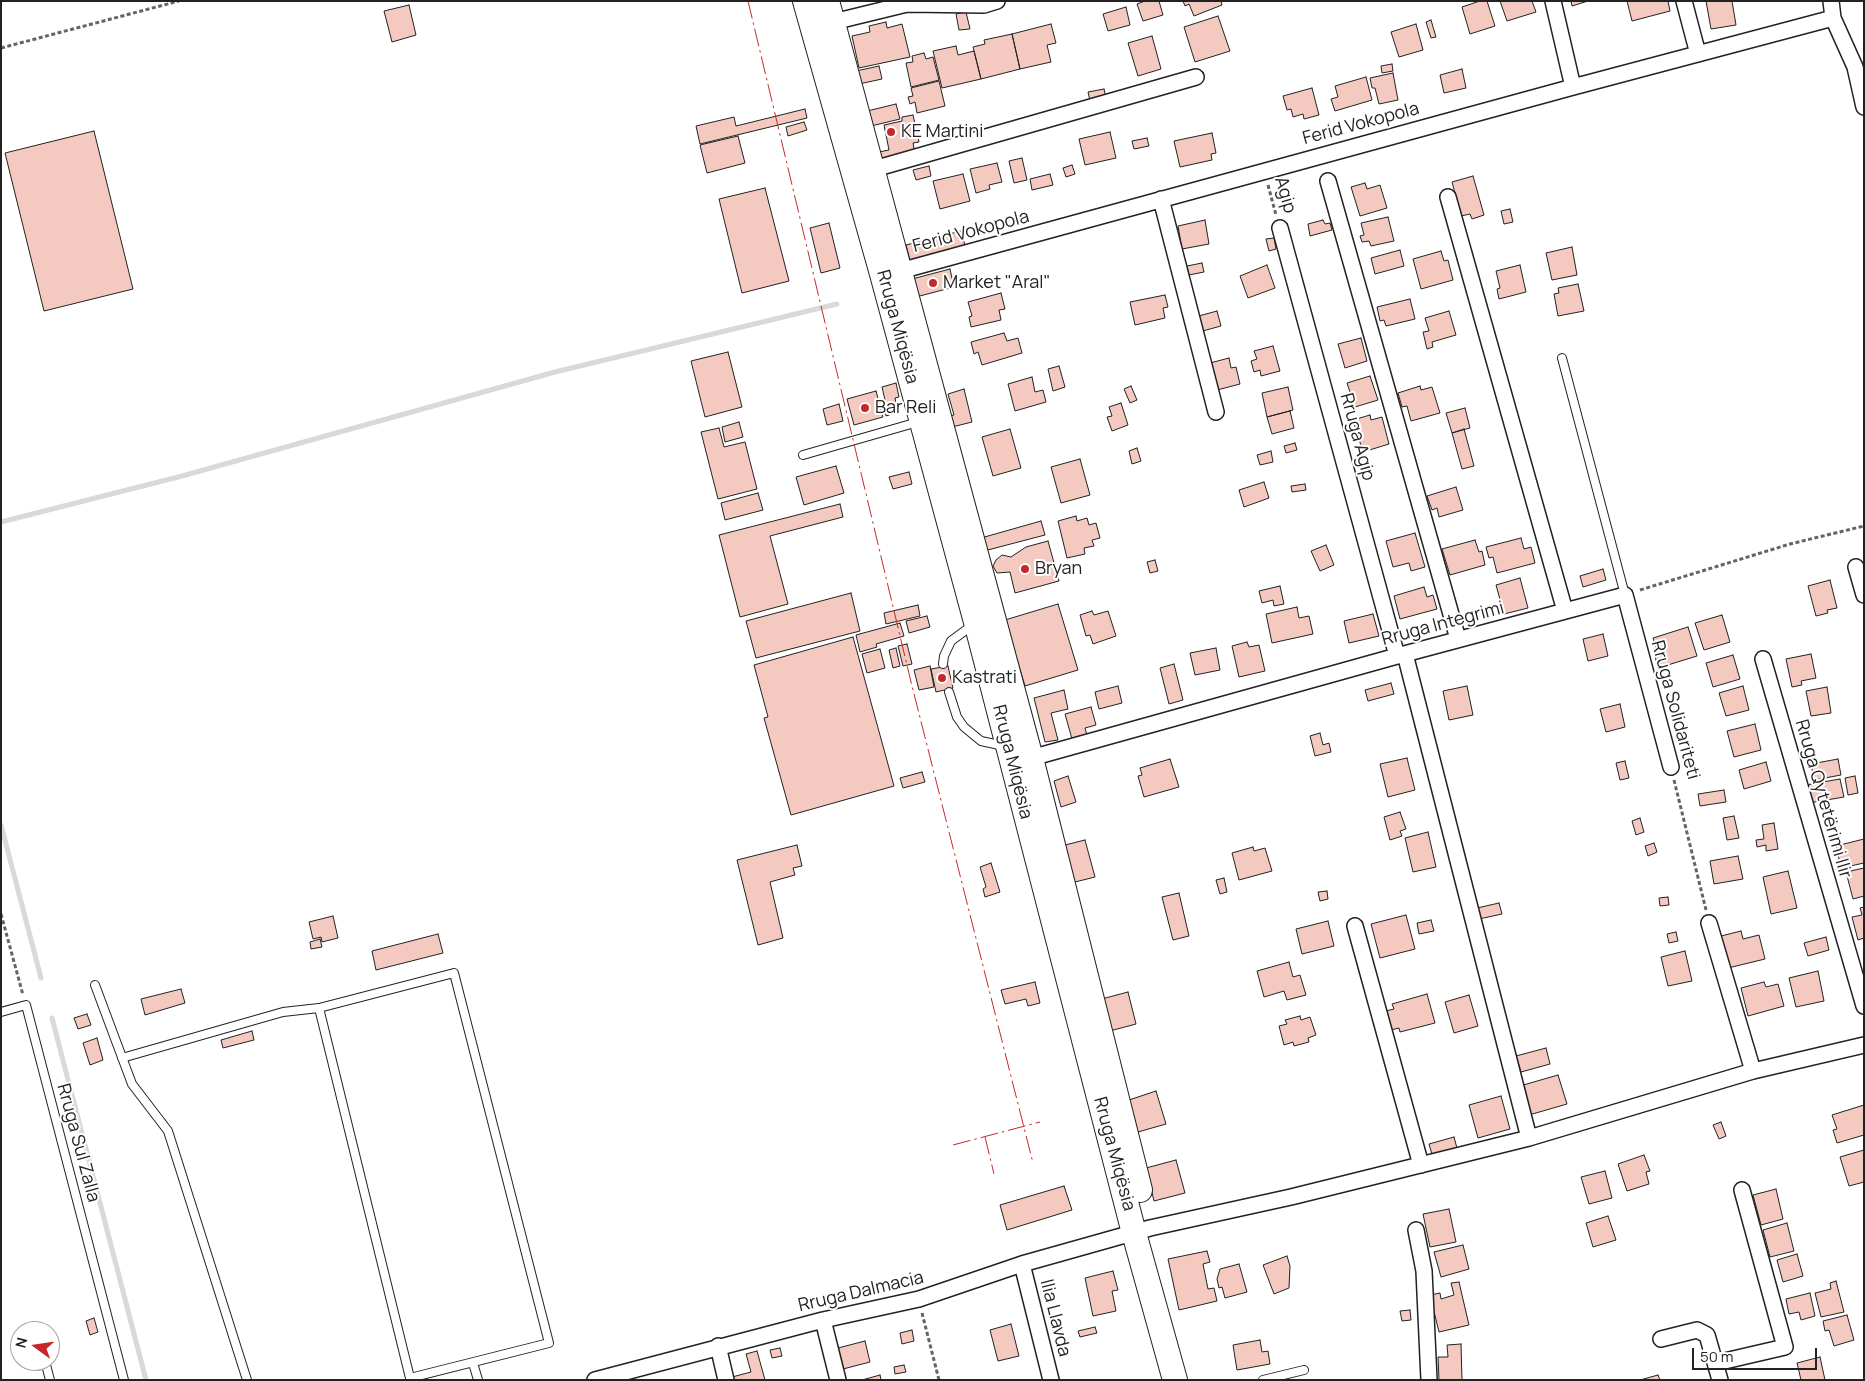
<!DOCTYPE html>
<html>
<head>
<meta charset="utf-8">
<style>
	body { margin:0 }
	#map { position:relative; width:1865px; height:1381px; overflow:hidden; background:#fff; font-family:Manrope,sans-serif }
	canvas { display:block }
	.frame { position:absolute; inset:0; border:2px solid #222; pointer-events:none }
	.north { position:absolute; left:10px; top:1321px; width:50px; height:50px; box-sizing:border-box; background:#fff; border:1px solid #a7a7a7; border-radius:50%; rotate:284deg; font-size:14px; font-weight:700; line-height:20px; text-align:center; color:#222 }
	.north::after { content:''; display:block; margin:auto; width:18px; height:22px; background:#c62828; clip-path:polygon(50% 0,100% 100%,50% 72%,0 100%) }
	.scale { position:absolute; left:1692px; top:1348px; width:125px; height:22px; box-sizing:border-box; border:2px solid #222; border-top:0; padding-left:6px; font-size:15px; line-height:18px; white-space:nowrap; color:#222; -webkit-text-stroke:4px #fff; paint-order:stroke }
</style>
</head>
<body>
<div id="map">
<canvas width="1865" height="1381"></canvas>
<div class="frame"></div>
<div class="north">N</div>
<div class="scale">50 m</div>
</div>
<script>
const c = document.querySelector('canvas').getContext('2d');
c.lineJoin = 'round';
const toPath = rows => new Path2D(rows.map(r => 'M' + r).join(''));
function strokePath(path, color, width, dash) { c.strokeStyle = color; c.lineWidth = width; c.lineCap = dash ? 'butt' : 'round'; c.setLineDash(dash || []); c.stroke(path); }
function paint(path, color) { c.fillStyle = color; c.fill(path, 'evenodd'); }
function write(font, color, halo, rows, align = 'center') {
  c.font = font + ' Manrope,sans-serif'; c.lineWidth = 4; c.setLineDash([]); c.textBaseline = 'middle'; c.strokeStyle = halo; c.fillStyle = color; for (const [text, x, y, turn = 0] of rows) {
    c.save(); c.translate(x, y); c.rotate((+turn || 0) * Math.PI / 180); c.textAlign = isNaN(turn) ? turn : align; if (halo) c.strokeText(text, 0, 0); c.fillText(text, 0, 0); c.restore();
  }
}
strokePath(toPath([
	[1,522,182,476,555,372,837,304],
	[1,825,41,978],
	[52,1018,146,1380]
]), '#d9d9d9', 5);
const building = toPath([
	[1145,1,1159,1,1163,15,1143,21,1137,4,1145,1],
	[1183,1,1221,1,1222,5,1194,16,1189,4,1185,6,1183,1],
	[1480,1,1487,1,1495,26,1470,34,1462,7,1480,1],
	[1500,1,1532,1,1536,12,1507,21,1500,1],
	[1571,1,1588,1,1572,6,1571,1],
	[1627,1,1668,1,1670,11,1632,21,1627,1],
	[1706,1,1732,1,1736,25,1711,29,1706,1],
	[409,5,416,35,392,42,384,11,409,5],
	[1126,7,1130,25,1108,31,1103,14,1126,7],
	[966,12,970,29,959,30,956,14,966,12],
	[1218,16,1230,51,1195,62,1184,27,1218,16],
	[1431,20,1436,37,1431,38,1426,22,1431,20],
	[886,22,887,28,902,24,910,57,859,68,852,36,870,32,869,26,886,22],
	[1051,24,1056,43,1047,45,1051,62,1020,69,1012,34,1051,24],
	[1416,24,1423,50,1399,57,1391,32,1416,24],
	[1012,34,1020,69,981,79,973,47,985,44,984,40,1012,34],
	[1152,36,1161,69,1138,76,1128,43,1152,36],
	[956,46,958,55,974,51,981,79,942,88,933,51,956,46],
	[924,53,926,59,933,57,939,80,911,87,906,63,913,62,912,56,924,53],
	[1392,64,1393,71,1382,73,1381,66,1392,64],
	[879,66,882,79,859,84,856,71,879,66],
	[1462,69,1466,88,1444,93,1440,75,1462,69],
	[1393,73,1398,100,1379,104,1375,88,1372,88,1370,78,1393,73],
	[1366,77,1372,100,1335,111,1331,99,1338,97,1335,86,1366,77],
	[939,81,945,106,917,113,915,102,910,104,908,97,913,96,911,88,939,81],
	[1312,88,1319,115,1304,119,1303,114,1293,117,1291,109,1287,110,1283,96,1312,88],
	[1104,89,1106,98,1090,101,1088,92,1104,89],
	[896,104,900,119,867,127,863,112,896,104],
	[805,109,807,118,700,144,696,126,734,117,736,126,805,109],
	[913,115,919,142,913,143,915,154,881,162,879,152,889,150,884,125,902,121,902,117,913,115],
	[804,122,807,130,788,136,786,127,804,122],
	[94,131,133,289,44,311,5,153,94,131],
	[1110,132,1116,158,1085,165,1079,139,1110,132],
	[1212,133,1216,153,1211,154,1212,160,1180,167,1174,141,1212,133],
	[738,136,745,163,707,173,700,145,738,136],
	[1147,138,1149,146,1134,149,1132,141,1147,138],
	[1022,158,1027,180,1014,183,1009,161,1022,158],
	[997,163,1002,182,989,185,990,189,976,193,970,169,997,163],
	[1072,165,1075,174,1066,177,1063,168,1072,165],
	[929,166,931,176,916,180,913,170,929,166],
	[963,174,970,201,940,209,933,181,963,174],
	[1050,174,1053,185,1032,190,1030,179,1050,174],
	[1473,176,1484,215,1472,219,1470,214,1461,216,1452,182,1473,176],
	[1365,183,1367,189,1380,185,1387,208,1360,216,1351,187,1365,183],
	[765,188,789,281,742,293,719,199,765,188],
	[1510,209,1513,222,1504,224,1501,211,1510,209],
	[1388,217,1394,241,1371,246,1369,241,1362,242,1360,236,1364,235,1361,223,1388,217],
	[1205,220,1209,244,1182,249,1178,226,1205,220],
	[1323,220,1325,224,1330,223,1332,230,1310,236,1308,224,1323,220],
	[829,223,840,268,821,273,810,228,829,223],
	[961,231,966,249,911,264,906,245,961,231],
	[1274,238,1276,249,1269,251,1266,239,1274,238],
	[1572,247,1577,275,1552,280,1546,253,1572,247],
	[1400,250,1404,266,1375,274,1371,258,1400,250],
	[1441,251,1444,261,1448,260,1453,280,1421,289,1413,259,1441,251],
	[1202,263,1204,272,1189,275,1187,266,1202,263],
	[1267,265,1275,288,1248,298,1240,276,1267,265],
	[1520,265,1526,292,1499,299,1497,289,1500,288,1496,271,1520,265],
	[950,269,954,287,916,297,912,279,950,269],
	[1578,284,1584,311,1558,316,1554,294,1559,293,1558,288,1578,284],
	[1001,293,1005,309,999,310,1001,320,971,327,969,317,972,316,968,302,1001,293],
	[1165,295,1168,307,1163,308,1165,318,1135,325,1130,302,1165,295],
	[1410,299,1415,319,1386,326,1384,320,1380,321,1377,307,1410,299],
	[1217,311,1221,326,1199,332,1195,317,1217,311],
	[1449,311,1456,335,1432,342,1433,347,1427,349,1423,332,1429,331,1425,318,1449,311],
	[1004,333,1007,341,1018,338,1022,353,982,365,978,352,974,354,971,342,1004,333],
	[1361,338,1367,361,1345,368,1338,344,1361,338],
	[1273,346,1280,371,1261,376,1260,370,1254,372,1251,361,1257,359,1254,351,1273,346],
	[728,352,742,407,705,417,691,361,728,352],
	[1229,358,1231,368,1236,367,1240,384,1217,390,1210,363,1229,358],
	[1059,366,1065,387,1053,391,1048,369,1059,366],
	[1370,376,1378,400,1355,407,1347,383,1370,376],
	[1032,377,1035,392,1043,390,1046,402,1015,411,1008,384,1032,377],
	[896,383,899,397,895,398,897,408,893,409,895,413,886,416,882,401,885,400,882,387,896,383],
	[1131,386,1137,400,1130,403,1124,389,1131,386],
	[1420,386,1421,390,1432,387,1440,413,1411,421,1407,406,1402,407,1398,393,1420,386],
	[1288,387,1293,410,1267,417,1262,393,1288,387],
	[964,389,972,422,952,427,949,416,954,415,948,394,964,389],
	[876,391,883,417,854,425,847,399,876,391],
	[1121,403,1128,425,1112,431,1107,417,1112,416,1109,407,1121,403],
	[839,404,843,421,827,425,823,409,839,404],
	[1465,408,1470,428,1452,433,1446,413,1465,408],
	[1290,411,1294,428,1272,434,1267,417,1290,411],
	[1370,415,1371,420,1382,417,1389,444,1363,452,1353,420,1370,415],
	[739,422,743,437,725,442,722,427,739,422],
	[719,428,724,447,745,442,757,489,718,499,701,432,719,428],
	[1010,429,1021,468,993,476,982,437,1010,429],
	[1464,429,1474,466,1462,469,1452,433,1464,429],
	[1295,443,1297,450,1286,453,1284,446,1295,443],
	[1137,448,1141,461,1132,464,1129,451,1137,448],
	[1271,451,1273,462,1260,465,1257,455,1271,451],
	[1080,459,1090,495,1061,503,1051,467,1080,459],
	[836,466,844,493,804,505,796,477,836,466],
	[909,472,912,484,893,489,889,477,909,472],
	[1264,482,1269,498,1244,507,1239,490,1264,482],
	[1305,484,1306,490,1292,492,1291,486,1305,484],
	[1456,487,1463,510,1439,517,1437,508,1432,510,1427,496,1456,487],
	[758,493,763,510,725,520,721,503,758,493],
	[840,504,843,517,770,536,788,604,740,617,719,535,840,504],
	[1076,516,1077,521,1087,518,1089,525,1096,523,1100,538,1092,540,1094,546,1084,548,1085,554,1067,558,1058,521,1076,516],
	[1041,521,1045,535,984,551,981,538,1041,521],
	[1415,533,1425,567,1411,571,1409,563,1393,567,1386,541,1415,533],
	[1521,538,1524,549,1531,547,1535,563,1497,573,1493,557,1489,558,1486,547,1521,538],
	[1475,540,1479,552,1482,551,1485,565,1450,575,1442,549,1475,540],
	[1048,541,1059,581,1015,593,1010,572,997,573,993,566,996,560,1002,555,1011,557,1026,547,1048,541],
	[1326,545,1334,565,1320,571,1311,551,1326,545],
	[1155,560,1158,571,1150,573,1147,562,1155,560],
	[1603,569,1606,580,1583,587,1580,576,1603,569],
	[1520,578,1528,608,1504,614,1496,585,1520,578],
	[1830,580,1837,608,1827,610,1828,613,1816,616,1808,586,1830,580],
	[1280,586,1284,604,1274,606,1273,600,1262,603,1259,591,1280,586],
	[1424,587,1427,597,1433,595,1437,609,1400,619,1394,596,1424,587],
	[851,593,860,631,756,658,746,621,851,593],
	[1058,604,1078,670,1025,686,1005,620,1058,604],
	[918,605,920,616,886,624,884,613,918,605],
	[1297,607,1299,618,1309,616,1313,634,1272,643,1266,614,1297,607],
	[1092,611,1094,615,1108,611,1116,636,1093,644,1090,635,1086,636,1080,615,1092,611],
	[1373,614,1379,636,1349,643,1344,621,1373,614],
	[1722,615,1730,642,1704,650,1695,623,1722,615],
	[927,616,930,627,909,633,906,621,927,616],
	[900,623,904,636,876,644,877,647,860,652,856,635,900,623],
	[1688,627,1697,656,1658,668,1655,656,1658,655,1653,638,1688,627],
	[1603,634,1608,656,1588,661,1583,639,1603,634],
	[853,637,894,786,791,815,764,718,768,717,754,665,853,637],
	[1247,642,1249,647,1259,645,1265,671,1239,677,1232,646,1247,642],
	[907,644,912,664,903,666,898,646,907,644],
	[896,648,900,666,893,668,889,650,896,648],
	[1216,648,1220,670,1195,675,1190,653,1216,648],
	[880,649,885,668,867,673,862,654,880,649],
	[1811,654,1816,678,1801,681,1802,685,1792,687,1786,659,1811,654],
	[1733,655,1740,679,1713,687,1706,663,1733,655],
	[1174,664,1183,700,1169,704,1160,668,1174,664],
	[930,666,934,687,919,690,914,670,930,666],
	[948,666,953,688,936,692,931,669,948,666],
	[1391,683,1394,694,1368,701,1365,690,1391,683],
	[1118,686,1122,703,1099,709,1095,692,1118,686],
	[1467,686,1473,715,1449,720,1443,691,1467,686],
	[1743,686,1749,710,1726,716,1719,693,1743,686],
	[1827,687,1831,713,1811,716,1806,691,1827,687],
	[1064,690,1068,709,1051,713,1058,740,1045,742,1034,698,1064,690],
	[1620,704,1625,727,1606,732,1600,709,1620,704],
	[1091,707,1096,725,1085,728,1087,735,1072,739,1065,714,1091,707],
	[1755,724,1761,750,1734,757,1727,731,1755,724],
	[1320,733,1323,745,1329,743,1331,752,1315,756,1310,736,1320,733],
	[1407,758,1415,790,1388,797,1380,764,1407,758],
	[1170,759,1179,787,1144,797,1138,776,1142,775,1140,768,1170,759],
	[1838,759,1841,775,1814,780,1811,764,1838,759],
	[1625,761,1629,778,1620,780,1616,763,1625,761],
	[1766,762,1771,781,1744,789,1739,770,1766,762],
	[922,772,925,782,903,788,900,778,922,772],
	[1068,776,1076,802,1061,807,1054,781,1068,776],
	[1855,776,1858,793,1848,795,1845,778,1855,776],
	[1840,779,1844,797,1809,803,1806,785,1840,779],
	[1724,790,1726,802,1700,806,1698,794,1724,790],
	[1400,812,1406,829,1400,831,1402,836,1390,840,1384,817,1400,812],
	[1734,816,1739,838,1727,840,1723,818,1734,816],
	[1640,818,1644,832,1636,835,1632,821,1640,818],
	[1774,823,1778,849,1766,851,1766,845,1757,847,1756,840,1764,839,1762,825,1774,823],
	[1428,832,1436,867,1413,872,1405,838,1428,832],
	[1864,839,1864,863,1841,868,1836,846,1864,839],
	[1085,840,1095,877,1067,884,1057,847,1085,840],
	[1654,843,1657,852,1648,856,1645,846,1654,843],
	[797,845,802,866,793,868,795,875,770,882,783,938,758,945,737,860,797,845],
	[1253,847,1254,851,1265,848,1272,871,1239,880,1232,853,1253,847],
	[1738,856,1743,879,1714,884,1710,861,1738,856],
	[991,863,1000,892,985,897,983,889,986,887,980,867,991,863],
	[1864,868,1864,896,1853,899,1846,872,1864,868],
	[1788,871,1797,908,1771,914,1763,877,1788,871],
	[1224,878,1227,892,1220,894,1216,880,1224,878],
	[1327,891,1328,899,1320,901,1318,892,1327,891],
	[1179,893,1189,936,1173,940,1162,897,1179,893],
	[1668,897,1669,905,1660,906,1659,898,1668,897],
	[1499,903,1502,914,1479,919,1477,908,1499,903],
	[1864,907,1864,938,1858,940,1852,917,1862,915,1860,908,1864,907],
	[1406,915,1415,949,1380,958,1371,924,1406,915],
	[333,916,338,938,322,942,321,937,313,939,309,922,333,916],
	[1431,920,1434,931,1419,934,1417,923,1431,920],
	[1328,921,1334,946,1302,954,1296,929,1328,921],
	[1741,931,1743,939,1759,935,1765,959,1728,968,1721,936,1741,931],
	[1676,932,1678,941,1669,943,1667,934,1676,932],
	[438,934,443,953,376,970,372,951,438,934],
	[1826,937,1829,950,1808,956,1804,943,1826,937],
	[320,939,322,947,311,949,310,942,320,939],
	[1685,951,1692,981,1668,986,1661,957,1685,951],
	[1289,962,1293,977,1300,975,1306,995,1287,1000,1284,991,1264,997,1257,971,1289,962],
	[1818,971,1824,1001,1796,1007,1789,978,1818,971],
	[1035,982,1040,1003,1028,1006,1026,999,1005,1004,1001,990,1035,982],
	[1764,982,1766,987,1778,984,1784,1006,1748,1016,1741,988,1764,982],
	[181,989,185,1003,145,1015,141,999,181,989],
	[1128,992,1136,1024,1106,1032,1098,1000,1128,992],
	[1427,994,1435,1023,1400,1032,1399,1028,1387,1031,1382,1012,1394,1009,1392,1004,1427,994],
	[1469,995,1478,1026,1454,1033,1445,1002,1469,995],
	[87,1014,91,1025,78,1029,74,1018,87,1014],
	[1300,1016,1301,1020,1310,1017,1316,1035,1308,1038,1309,1042,1294,1046,1293,1042,1284,1045,1279,1026,1287,1024,1285,1020,1300,1016],
	[252,1031,254,1040,223,1048,221,1040,252,1031],
	[97,1038,103,1060,90,1065,83,1043,97,1038],
	[1546,1048,1550,1064,1521,1072,1516,1056,1546,1048],
	[1558,1075,1567,1104,1529,1115,1520,1086,1558,1075],
	[1156,1091,1166,1124,1138,1132,1129,1100,1156,1091],
	[1501,1096,1510,1129,1478,1138,1469,1105,1501,1096],
	[1864,1105,1864,1135,1837,1143,1833,1130,1837,1129,1832,1115,1864,1105],
	[1721,1122,1726,1136,1719,1139,1713,1125,1721,1122],
	[1454,1137,1458,1152,1433,1158,1429,1144,1454,1137],
	[1864,1150,1864,1182,1849,1186,1840,1157,1864,1150],
	[1644,1155,1650,1171,1646,1172,1649,1184,1627,1191,1618,1164,1644,1155],
	[1176,1160,1185,1193,1154,1201,1146,1168,1176,1160],
	[1605,1171,1612,1198,1589,1204,1581,1177,1605,1171],
	[1064,1186,1072,1210,1007,1230,1000,1205,1064,1186],
	[1776,1189,1783,1219,1761,1225,1753,1195,1776,1189],
	[1449,1209,1456,1242,1430,1247,1423,1214,1449,1209],
	[1608,1216,1616,1240,1593,1247,1586,1223,1608,1216],
	[1787,1223,1794,1251,1770,1257,1763,1230,1787,1223],
	[1463,1245,1469,1269,1441,1277,1434,1252,1463,1245],
	[1207,1251,1210,1262,1203,1264,1208,1289,1214,1288,1217,1301,1179,1310,1168,1259,1207,1251],
	[1797,1254,1803,1276,1783,1282,1777,1260,1797,1254],
	[1287,1256,1290,1266,1289,1288,1274,1294,1263,1265,1287,1256],
	[1239,1264,1247,1292,1225,1298,1222,1287,1219,1288,1217,1279,1220,1269,1239,1264],
	[1113,1271,1118,1290,1112,1291,1116,1311,1093,1316,1085,1278,1113,1271],
	[1836,1281,1844,1312,1821,1317,1815,1293,1831,1289,1830,1283,1836,1281],
	[1459,1282,1469,1325,1439,1332,1430,1295,1440,1293,1441,1299,1454,1295,1451,1283,1459,1282],
	[1810,1293,1815,1316,1801,1320,1799,1312,1789,1314,1786,1299,1810,1293],
	[1410,1310,1411,1320,1402,1321,1400,1311,1410,1310],
	[1847,1315,1854,1340,1834,1346,1829,1330,1825,1331,1823,1321,1847,1315],
	[94,1318,98,1332,90,1335,86,1321,94,1318],
	[1011,1324,1019,1356,998,1361,990,1330,1011,1324],
	[1095,1327,1097,1333,1080,1337,1078,1331,1095,1327],
	[912,1330,914,1341,902,1344,900,1333,912,1330],
	[1260,1340,1262,1352,1268,1351,1270,1364,1237,1370,1233,1345,1260,1340],
	[865,1341,870,1362,843,1369,838,1348,865,1341],
	[1461,1344,1462,1380,1439,1380,1438,1357,1448,1357,1447,1345,1461,1344],
	[780,1348,782,1356,772,1358,770,1350,780,1348],
	[757,1351,765,1380,733,1380,732,1377,751,1372,746,1354,757,1351],
	[1820,1357,1825,1380,1801,1380,1797,1363,1820,1357],
	[904,1365,906,1372,895,1374,894,1367,904,1365],
	[880,1375,881,1380,862,1380,880,1375],
	[1658,1375,1660,1380,1640,1380,1658,1375]
]);
paint(building, '#f3c9c0');
strokePath(building, '#222', 1);
const service = toPath([
	[1562,358,1625,595],
	[803,455,918,422],
	[943,664,944,656,951,641,974,624],
	[949,692,957,717,964,727,981,741,1004,746],
	[454,973,549,1343,410,1378,319,1008,454,973],
	[95,985,132,1084,168,1131,247,1380],
	[1,1012,26,1005,124,1380],
	[122,1058,283,1012,319,1008],
	[38,1328,39,1331],
	[45,1361,50,1380],
	[473,1363,478,1380],
	[1263,1380,1304,1370]
]);
const minor = toPath([
	[1553,1,1573,87],
	[1684,1,1698,54],
	[1831,1,1833,18,1855,67,1864,107],
	[833,22,907,4,984,5,997,1],
	[874,169,1196,77],
	[1328,181,1458,639],
	[1448,197,1565,611],
	[1161,199,1216,412],
	[1280,228,1397,656],
	[900,271,1573,87,1833,18],
	[1856,567,1864,595],
	[1405,654,1529,1138],
	[1763,659,1864,1006],
	[1031,758,1397,656,1625,595,1671,767],
	[1709,923,1753,1071],
	[1355,926,1421,1165],
	[1416,1230,1424,1271,1429,1380],
	[1022,1264,1051,1380],
	[823,1320,838,1380],
	[1661,1339,1697,1330,1707,1335,1720,1380],
	[718,1346,726,1380],
	[1716,1363,1785,1347,1742,1190],
	[595,1380,823,1320,919,1299,1022,1264,1150,1228,1291,1197,1529,1138,1753,1071,1864,1045]
]);
const primary = toPath([
	[805,1,882,274,976,622,1134,1233,1175,1380],
	[827,1,1031,758,1140,1190]
]);
strokePath(service, '#222', 10);
strokePath(minor, '#222', 18);
strokePath(primary, '#222', 26);
strokePath(toPath([
	[1,48,179,1],
	[1268,185,1276,215],
	[1640,590,1790,544,1864,526],
	[1674,780,1706,910],
	[1,914,23,995],
	[922,1313,939,1380]
]), '#646464', 3, [4, 2.5]);
strokePath(service, '#fff', 8);
strokePath(minor, '#fff', 15);
strokePath(primary, '#fff', 24);
strokePath(toPath([
	[748,1,912,686,1033,1163],
	[985,1137,994,1174],
	[953,1145,1040,1122]
]), '#c62828', 1, [18, 4, 2.5, 4]);
for (const [x, y, r, color] of [
	[891,132,5,"#c62828"],
	[933,283,5,"#c62828"],
	[865,408,5,"#c62828"],
	[1025,569,5,"#c62828"],
	[942,678,5,"#c62828"]
]) { const dot = new Path2D(); dot.arc(x, y, r, 0, 2 * Math.PI); c.fillStyle = color; c.fill(dot); strokePath(dot, '#fff', 2); }
write('18px', '#222', '#fff', [
	["Ferid Vokopola",1361,124,-15],
	["Agip",1285,195,74],
	["Ferid Vokopola",971,232,-15],
	["Rruga Miqësia",897,327,75],
	["Rruga Agip",1357,437,75],
	["Rruga Integrimi",1443,624,-15],
	["Rruga Solidariteti",1675,710,75],
	["Rruga Miqësia",1012,762,76],
	["Rruga Qytetërimi Ilir",1823,799,74],
	["Rruga Sul Zalla",78,1143,75],
	["Rruga Miqësia",1114,1154,75],
	["Rruga Dalmacia",861,1292,-13],
	["Ilia Llavda",1055,1318,76]
]);
write('18px', '#222', '#fff', [
	["KE Martini",901,132],
	["Market \"Aral\"",943,283],
	["Bar Reli",875,408],
	["Bryan",1035,569],
	["Kastrati",952,678]
], 'left');
</script>
</body>
</html>
